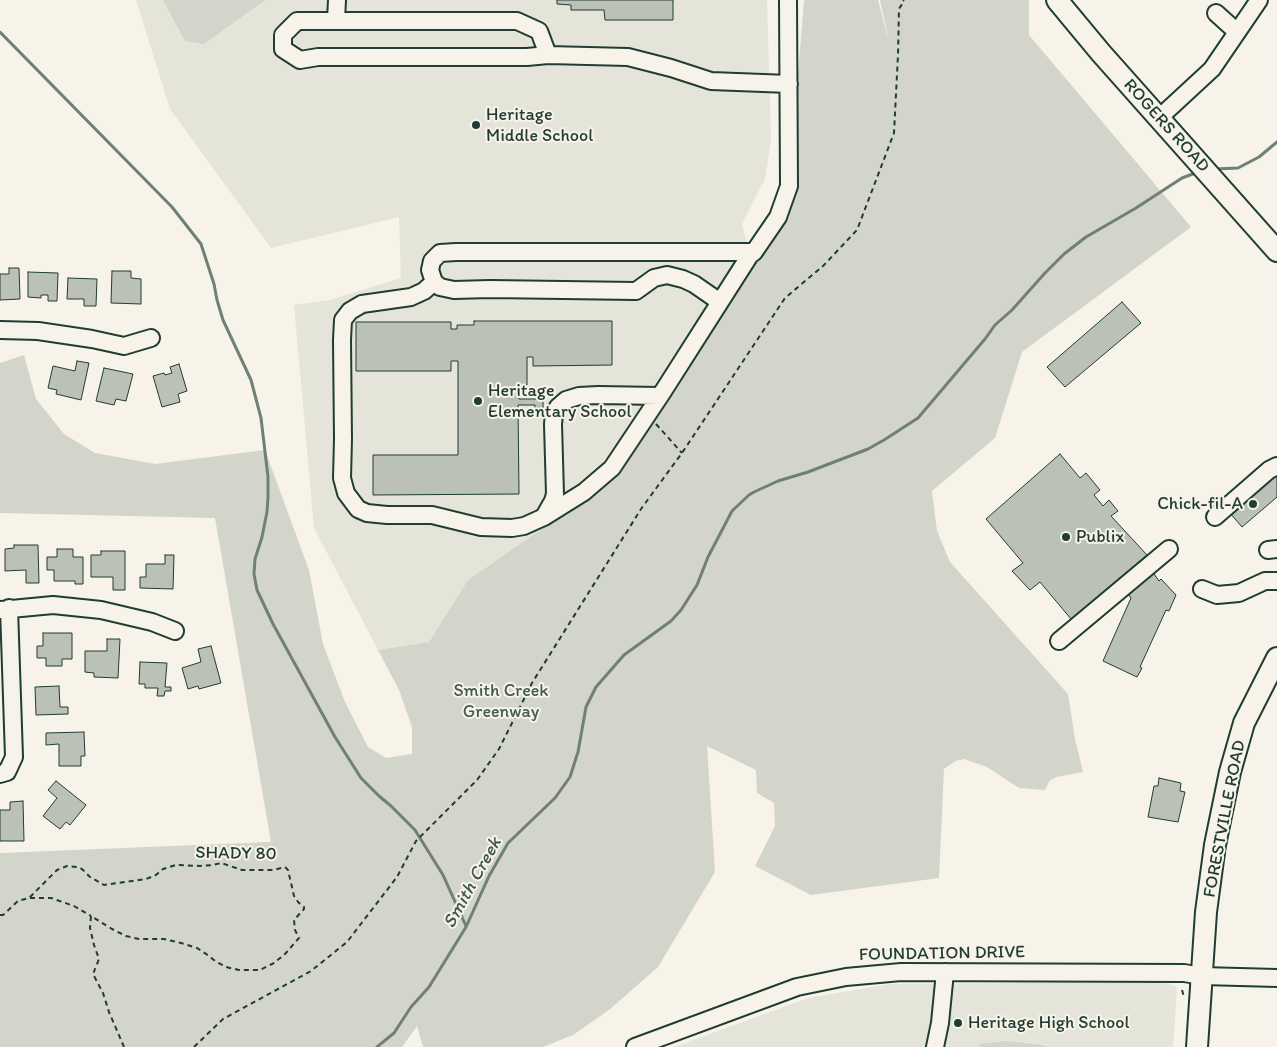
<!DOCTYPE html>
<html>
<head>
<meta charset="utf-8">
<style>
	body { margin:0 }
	canvas { display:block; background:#f7f3e8 }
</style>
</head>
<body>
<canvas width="1277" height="1047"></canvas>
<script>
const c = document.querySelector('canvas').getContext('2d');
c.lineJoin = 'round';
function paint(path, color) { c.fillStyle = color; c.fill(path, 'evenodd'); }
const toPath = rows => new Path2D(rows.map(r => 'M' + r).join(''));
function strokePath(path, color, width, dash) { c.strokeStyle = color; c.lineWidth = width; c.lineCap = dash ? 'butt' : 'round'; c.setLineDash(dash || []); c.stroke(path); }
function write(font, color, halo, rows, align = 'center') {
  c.font = font + ' Itim,sans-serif'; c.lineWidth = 4; c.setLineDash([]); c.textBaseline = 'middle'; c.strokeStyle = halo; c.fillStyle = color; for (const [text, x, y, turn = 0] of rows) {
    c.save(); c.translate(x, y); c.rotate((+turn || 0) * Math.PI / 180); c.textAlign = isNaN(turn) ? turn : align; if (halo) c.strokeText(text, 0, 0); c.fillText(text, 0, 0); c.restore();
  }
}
paint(toPath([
	[136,0,767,0,771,140,765,179,742,224,750,255,589,496,468,580,429,642,378,650,314,528,294,305,330,300,401,278,399,217,271,248,170,109],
	[1162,982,1177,987,1173,1047,674,1047,808,998,890,984]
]), '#e5e4d9');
paint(toPath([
	[163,0,265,0,204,44,185,41],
	[804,0,878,0,890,46,880,0,1029,0,1029,35,1191,227,1022,352,995,438,932,491,937,531,950,562,1068,694,1075,739,1083,772,1057,777,1050,780,1045,790,1019,788,987,767,964,759,955,761,944,769,939,878,811,895,755,866,775,826,774,803,757,793,756,770,707,746,715,872,658,967,609,1010,573,1035,543,1047,423,1047,417,1026,402,1047,0,1047,0,853,271,842,215,518,0,513,0,363,24,355,36,399,64,434,95,453,155,464,265,450,309,570,323,644,345,702,368,747,386,758,412,754,412,727,399,690,378,650,429,642,468,580,589,496,789,186],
	[1007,1041,1042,1045,1048,1047,979,1047,980,1044]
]), '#d3d5ca');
strokePath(toPath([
	[0,32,172,207,201,244,214,284,217,300,223,320,251,380,261,418,268,477,268,498,267,512,262,537,255,559,254,574,257,590,273,624,335,737,361,778,379,796,391,806,415,830,443,875,466,926],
	[1214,169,1238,168,1259,157,1277,142],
	[377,1047,394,1033,411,1007,429,987,466,927,489,876,508,843,555,798,570,777,578,752,586,707,596,687,624,655,671,621,681,610,697,585,708,557,732,511,749,495,754,492,778,481,808,472,868,449,884,440,918,418,985,339,995,325,1012,310,1045,273,1064,254,1086,237,1136,208,1182,178,1198,172]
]), '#6f8077', 3);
const building = toPath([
	[557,0,673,0,673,20,605,20,604,10,571,10,571,5,557,4,557,0],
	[9,268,19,268,20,299,0,300,0,274,9,274,9,268],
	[112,271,131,271,131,278,141,279,141,304,111,303,112,271],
	[28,272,58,273,57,301,48,301,48,295,41,295,41,298,28,297,28,272],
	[68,278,97,279,96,306,84,306,84,299,67,299,68,278],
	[1122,302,1141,323,1065,387,1047,367,1122,302],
	[474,321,612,321,612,365,533,366,533,357,527,357,527,385,519,385,519,399,543,399,543,408,535,408,535,405,518,405,519,494,373,495,373,455,458,455,458,361,451,361,451,371,356,371,356,322,451,322,451,329,457,329,457,325,474,325,474,321],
	[77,361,89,363,81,400,56,394,57,390,48,388,53,366,75,371,77,361],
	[179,364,187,391,178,394,180,402,162,407,153,376,164,373,165,375,172,373,170,367,179,364],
	[104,368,133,374,126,401,116,399,114,405,96,401,104,368],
	[1060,454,1080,478,1086,473,1100,490,1094,495,1103,506,1109,500,1118,511,1111,516,1147,555,1071,619,1040,582,1030,590,1012,571,1023,563,986,519,1060,454],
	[1277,473,1277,497,1242,527,1229,512,1277,473],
	[14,545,38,545,39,583,26,583,26,570,5,571,5,549,14,548,14,545],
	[57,549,73,549,73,557,83,557,83,584,75,584,75,581,54,581,54,570,47,570,47,557,57,557,57,549],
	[101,551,125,551,125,590,113,590,113,577,91,577,91,555,101,555,101,551],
	[165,555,174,555,173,589,140,588,140,577,146,577,146,564,165,564,165,555],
	[1152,571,1159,581,1161,579,1176,595,1169,611,1166,610,1140,667,1142,668,1137,677,1103,661,1131,598,1127,592,1152,571],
	[43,633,72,633,72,659,62,659,62,666,46,666,46,658,37,658,37,646,43,646,43,633],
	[107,639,120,639,118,678,94,677,94,673,85,672,85,651,107,651,107,639],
	[211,646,221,683,199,689,198,686,188,689,182,668,201,662,198,649,211,646],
	[140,662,167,663,165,687,171,687,171,691,165,691,164,696,157,696,158,688,145,688,145,684,139,684,140,662],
	[59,686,60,707,68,707,68,714,36,715,35,687,59,686],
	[84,732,85,756,81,756,81,766,59,766,59,744,46,745,46,733,84,732],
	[1159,778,1181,783,1180,791,1185,792,1178,822,1148,817,1154,786,1158,786,1159,778],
	[56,781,86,805,70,825,66,822,60,829,43,816,57,798,48,790,56,781],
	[23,801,24,841,0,841,0,810,10,810,10,802,23,801]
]);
paint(building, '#bbc1b6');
strokePath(building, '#1f3d34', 1);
const minor = toPath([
	[1216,13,1237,32],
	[336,20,337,0],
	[548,55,539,31,517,21,297,21,283,35,283,49,300,60,318,57,527,57,548,55,628,57,671,68,711,81,789,84],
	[1159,118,1212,69,1259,0],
	[434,282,424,291,411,297,362,304,350,311,343,320,342,340,343,439,342,478,346,493,358,509,367,513,387,515,432,515,481,527,512,528,524,526,544,517,584,492,612,468,662,393,750,255,754,252,778,217,789,186,788,0],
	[720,302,694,284,683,279,667,275,654,278,636,291,490,289,454,290,440,287,434,282,430,270,432,261,440,253,456,252,754,252],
	[0,330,38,331,92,339,124,346,151,338],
	[545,515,553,501,555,494,553,424,554,414,558,407,566,400,579,396,598,395,660,396],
	[1215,517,1269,470,1277,466],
	[1268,550,1277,549],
	[1202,589,1217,595,1239,593,1265,581,1277,581],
	[0,610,53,605,101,610,152,622,175,631],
	[1059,641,1169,549],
	[0,774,7,772,14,757,9,608],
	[635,1047,797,987,846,977,901,972,1184,973,1202,976,1277,978],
	[935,1047,940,1023,945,972]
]);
const major = toPath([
	[1057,0,1101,53,1277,251],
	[1197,1047,1206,912,1215,845,1230,772,1244,723,1277,658]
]);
strokePath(minor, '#1f3d34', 20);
strokePath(major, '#1f3d34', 24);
strokePath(toPath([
	[656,424,682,453],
	[30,898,51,898,74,906,91,916],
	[0,915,3,915,18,901,29,898,57,870,67,866,76,867,82,869,90,877,104,885,146,879,156,875,163,869,176,865,200,866,213,865,221,863,242,870,273,870,285,867,288,870,294,896,298,902,304,907,304,909,294,920,295,930,299,938,285,954,274,963,260,970,239,970,226,967,215,961,209,956,197,948,181,943,164,939,139,939,126,936,112,929,91,916,90,928,94,945,99,959,93,974,103,993,109,1012,124,1047],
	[1182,990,1184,997],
	[194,1047,223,1019,311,971,347,942,397,877,416,841,477,780,499,749,532,683,641,509,682,453,785,298,823,266,857,230,894,133,898,55,899,9,904,1,903,0]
]), '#1f3d34', 2, [5, 4]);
strokePath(minor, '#f7f3e8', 16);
strokePath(major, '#f7f3e8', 20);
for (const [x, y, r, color] of [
	[476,125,5,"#1f3d34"],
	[478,401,5,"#1f3d34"],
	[1253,504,5,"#1f3d34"],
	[1066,537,5,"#1f3d34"],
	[958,1023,5,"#1f3d34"]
]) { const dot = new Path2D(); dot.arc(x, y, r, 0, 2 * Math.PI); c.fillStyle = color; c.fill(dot); strokePath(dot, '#f7f3e8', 2); }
write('18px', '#1f3d34', '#f7f3e8', [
	["Heritage",486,115],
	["Middle School",486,136],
	["Heritage",488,391],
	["Elementary School",488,412],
	["Chick-fil-A",1243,504,"right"],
	["Publix",1076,537],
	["Heritage High School",968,1023]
], 'left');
write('18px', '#1f3d34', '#f7f3e8', [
	["ROGERS ROAD",1166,126,48],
	["FORESTVILLE ROAD",1225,819,-79],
	["SHADY 80",236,854,1],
	["FOUNDATION DRIVE",942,954,-1]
]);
write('18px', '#435b52', '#f7f3e8', [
	["Smith Creek",501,691],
	["Greenway",501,712]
]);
write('italic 19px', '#405950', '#f7f3e8', [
	["Smith Creek",473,883,-61]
]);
</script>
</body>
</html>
